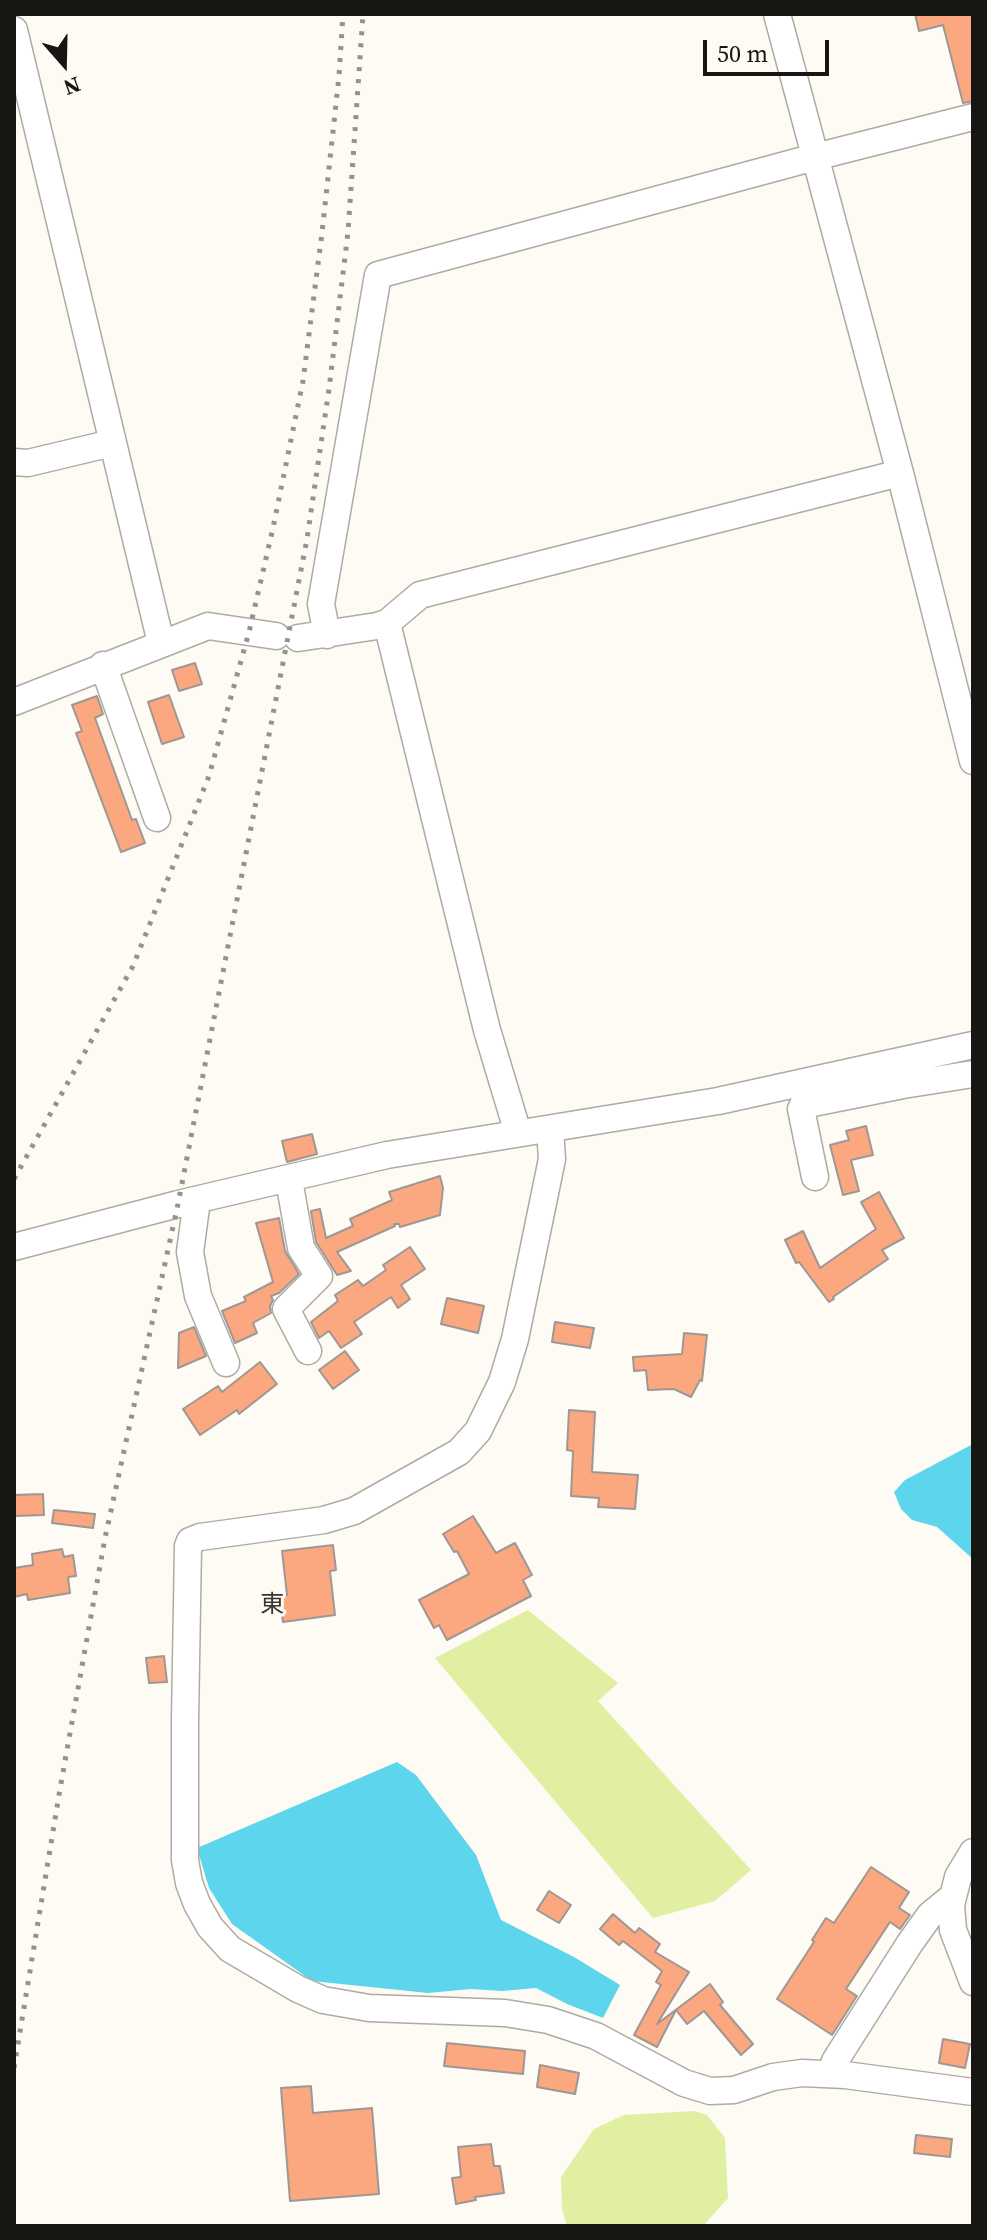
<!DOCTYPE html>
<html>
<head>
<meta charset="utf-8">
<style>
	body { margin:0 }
	#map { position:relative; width:987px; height:2240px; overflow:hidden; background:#fdfbf3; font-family:"Source Serif 4",serif }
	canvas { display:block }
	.frame { position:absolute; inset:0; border:16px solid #171613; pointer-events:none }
	.north { position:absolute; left:24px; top:24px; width:80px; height:80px; -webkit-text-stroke:6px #fdfbf3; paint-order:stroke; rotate:160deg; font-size:22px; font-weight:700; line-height:32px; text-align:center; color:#171613 }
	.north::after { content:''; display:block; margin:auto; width:28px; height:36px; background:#171613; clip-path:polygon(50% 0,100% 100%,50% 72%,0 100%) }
	.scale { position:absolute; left:703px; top:40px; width:126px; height:36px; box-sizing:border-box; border:4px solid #171613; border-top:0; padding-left:10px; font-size:24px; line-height:28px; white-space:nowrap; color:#171613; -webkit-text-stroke:6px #fdfbf3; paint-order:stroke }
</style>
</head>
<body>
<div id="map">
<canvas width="987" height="2240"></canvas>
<div class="frame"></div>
<div class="north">N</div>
<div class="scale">50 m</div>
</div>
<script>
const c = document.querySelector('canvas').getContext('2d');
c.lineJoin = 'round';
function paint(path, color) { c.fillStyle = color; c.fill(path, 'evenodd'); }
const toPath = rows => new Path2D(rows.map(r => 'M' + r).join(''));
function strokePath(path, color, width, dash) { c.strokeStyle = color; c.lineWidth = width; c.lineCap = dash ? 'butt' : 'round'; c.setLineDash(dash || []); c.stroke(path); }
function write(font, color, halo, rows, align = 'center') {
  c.font = font + ' "Source Serif 4","Noto Sans JP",serif'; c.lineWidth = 6; c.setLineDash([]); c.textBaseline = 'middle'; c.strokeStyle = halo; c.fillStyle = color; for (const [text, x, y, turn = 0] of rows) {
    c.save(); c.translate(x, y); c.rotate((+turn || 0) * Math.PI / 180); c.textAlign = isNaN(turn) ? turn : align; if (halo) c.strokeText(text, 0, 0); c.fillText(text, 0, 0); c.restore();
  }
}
paint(toPath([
	[528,1610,618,1683,598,1701,751,1870,715,1901,653,1918,435,1658],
	[694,2111,707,2115,725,2138,728,2198,703,2226,567,2226,562,2209,561,2177,594,2129,624,2115]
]), '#e0efa2');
paint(toPath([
	[973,1444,973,1559,937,1527,912,1520,901,1509,894,1492,905,1480],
	[397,1762,416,1775,476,1855,501,1920,574,1957,620,1985,603,2018,567,2004,536,1988,502,1991,471,1989,428,1993,312,1981,232,1924,209,1888,197,1848]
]), '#5dd6ed');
const building = toPath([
	[915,14,973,14,973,101,963,103,943,25,919,31,915,14],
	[195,663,202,684,179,691,172,670,195,663],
	[169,695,184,737,162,744,148,702,169,695],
	[97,696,103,714,95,718,132,820,136,819,145,843,121,852,76,733,82,731,72,705,97,696],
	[866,1126,873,1155,851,1160,859,1191,843,1195,830,1145,849,1140,846,1131,866,1126],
	[312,1134,317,1154,287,1162,282,1141,312,1134],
	[440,1176,443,1188,440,1215,400,1227,399,1224,394,1224,395,1226,337,1252,351,1271,337,1275,316,1242,311,1211,320,1209,326,1238,353,1226,350,1219,392,1200,389,1192,440,1176],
	[879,1192,904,1238,882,1250,888,1259,833,1297,834,1299,829,1302,799,1262,796,1263,785,1240,803,1231,820,1268,876,1229,861,1202,879,1192],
	[279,1218,285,1251,299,1274,279,1293,271,1296,273,1300,270,1306,271,1313,253,1323,257,1333,235,1343,222,1311,246,1301,244,1297,273,1282,256,1223,279,1218],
	[410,1247,425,1269,401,1285,410,1299,398,1308,391,1297,354,1322,362,1334,341,1348,329,1331,319,1338,311,1322,338,1301,335,1295,358,1280,363,1286,386,1270,383,1265,410,1247],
	[447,1298,484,1306,478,1333,441,1324,447,1298],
	[555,1322,594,1328,590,1348,552,1342,555,1322],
	[194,1327,206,1356,178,1368,179,1333,194,1327],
	[684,1333,707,1335,702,1381,700,1380,691,1397,674,1389,648,1390,646,1370,634,1371,633,1357,682,1354,684,1333],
	[345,1351,359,1370,333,1389,319,1370,345,1351],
	[260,1362,277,1384,239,1414,237,1410,200,1435,183,1409,218,1386,222,1392,260,1362],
	[569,1410,595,1412,592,1472,638,1475,635,1509,598,1507,599,1498,571,1496,573,1451,567,1450,569,1410],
	[43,1494,44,1515,14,1516,14,1495,43,1494],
	[54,1510,95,1514,93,1528,52,1523,54,1510],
	[473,1516,496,1553,515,1543,532,1575,523,1580,531,1596,447,1640,439,1625,434,1628,419,1600,469,1574,457,1551,454,1552,443,1534,473,1516],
	[333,1545,336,1570,330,1571,335,1615,283,1622,279,1596,287,1595,282,1551,333,1545],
	[62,1549,64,1557,73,1555,76,1576,68,1577,70,1593,28,1600,27,1594,14,1597,14,1568,33,1565,32,1554,62,1549],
	[164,1656,167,1682,149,1683,146,1658,164,1656],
	[871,1867,909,1892,899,1908,910,1915,900,1929,890,1922,846,1989,857,1996,832,2035,777,1999,814,1942,812,1940,826,1918,834,1923,871,1867],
	[549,1891,571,1905,559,1923,537,1910,549,1891],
	[613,1914,635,1933,639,1928,660,1944,655,1952,689,1972,657,2024,710,1984,723,2002,720,2005,753,2044,741,2055,704,2011,687,2024,676,2010,657,2047,634,2035,661,1985,656,1982,662,1971,623,1941,619,1945,600,1929,613,1914],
	[943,2039,970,2044,965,2068,939,2063,943,2039],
	[447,2043,525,2051,523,2074,444,2066,447,2043],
	[540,2065,579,2073,575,2094,537,2087,540,2065],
	[311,2086,313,2113,372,2108,379,2194,290,2201,281,2088,311,2086],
	[916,2135,952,2139,950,2157,914,2153,916,2135],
	[491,2144,494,2166,500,2166,504,2193,475,2197,476,2200,456,2204,452,2178,461,2177,458,2147,491,2144]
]);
paint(building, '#fba780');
strokePath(building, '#9e9793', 2);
const minor = toPath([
	[777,14,900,473,973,761],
	[14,30,161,643],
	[14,462,28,463,112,443],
	[387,623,487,1030,518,1133],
	[327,635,321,604,378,275,815,157,973,117],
	[298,638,377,626,387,623,420,595,900,473],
	[103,665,157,818],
	[14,702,208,626,276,636],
	[550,1129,552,1159,515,1339,502,1382,478,1431,459,1452,354,1511,324,1520,200,1537,190,1541,188,1546,185,1720,185,1860,189,1883,197,1904,210,1927,230,1949,298,1989,323,2000,369,2008,505,2013,548,2020,596,2036,684,2083,710,2091,734,2090,773,2077,802,2073,845,2075,973,2092],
	[815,1177,801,1109,803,1105,903,1085,973,1074],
	[289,1180,301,1248,319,1276,286,1309,308,1351],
	[197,1200,190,1252,198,1296,226,1363],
	[14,1247,178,1204,387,1155,718,1101,973,1045],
	[973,1852,958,1877,951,1905,953,1930,973,1982],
	[831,2074,835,2061,910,1943,930,1915,952,1897]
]);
strokePath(minor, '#aeaba4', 29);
strokePath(minor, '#fff', 26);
strokePath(toPath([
	[14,1179,133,966,209,776,249,632,273,528,303,381,322,233,339,76,343,14],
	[14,2068,60,1789,105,1538,178,1204,307,539,329,389,348,232,363,14]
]), '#94928d', 5, [4, 8]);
write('24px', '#37352f', '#fdfbf3', [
	["東",272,1606]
]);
</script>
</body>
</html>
